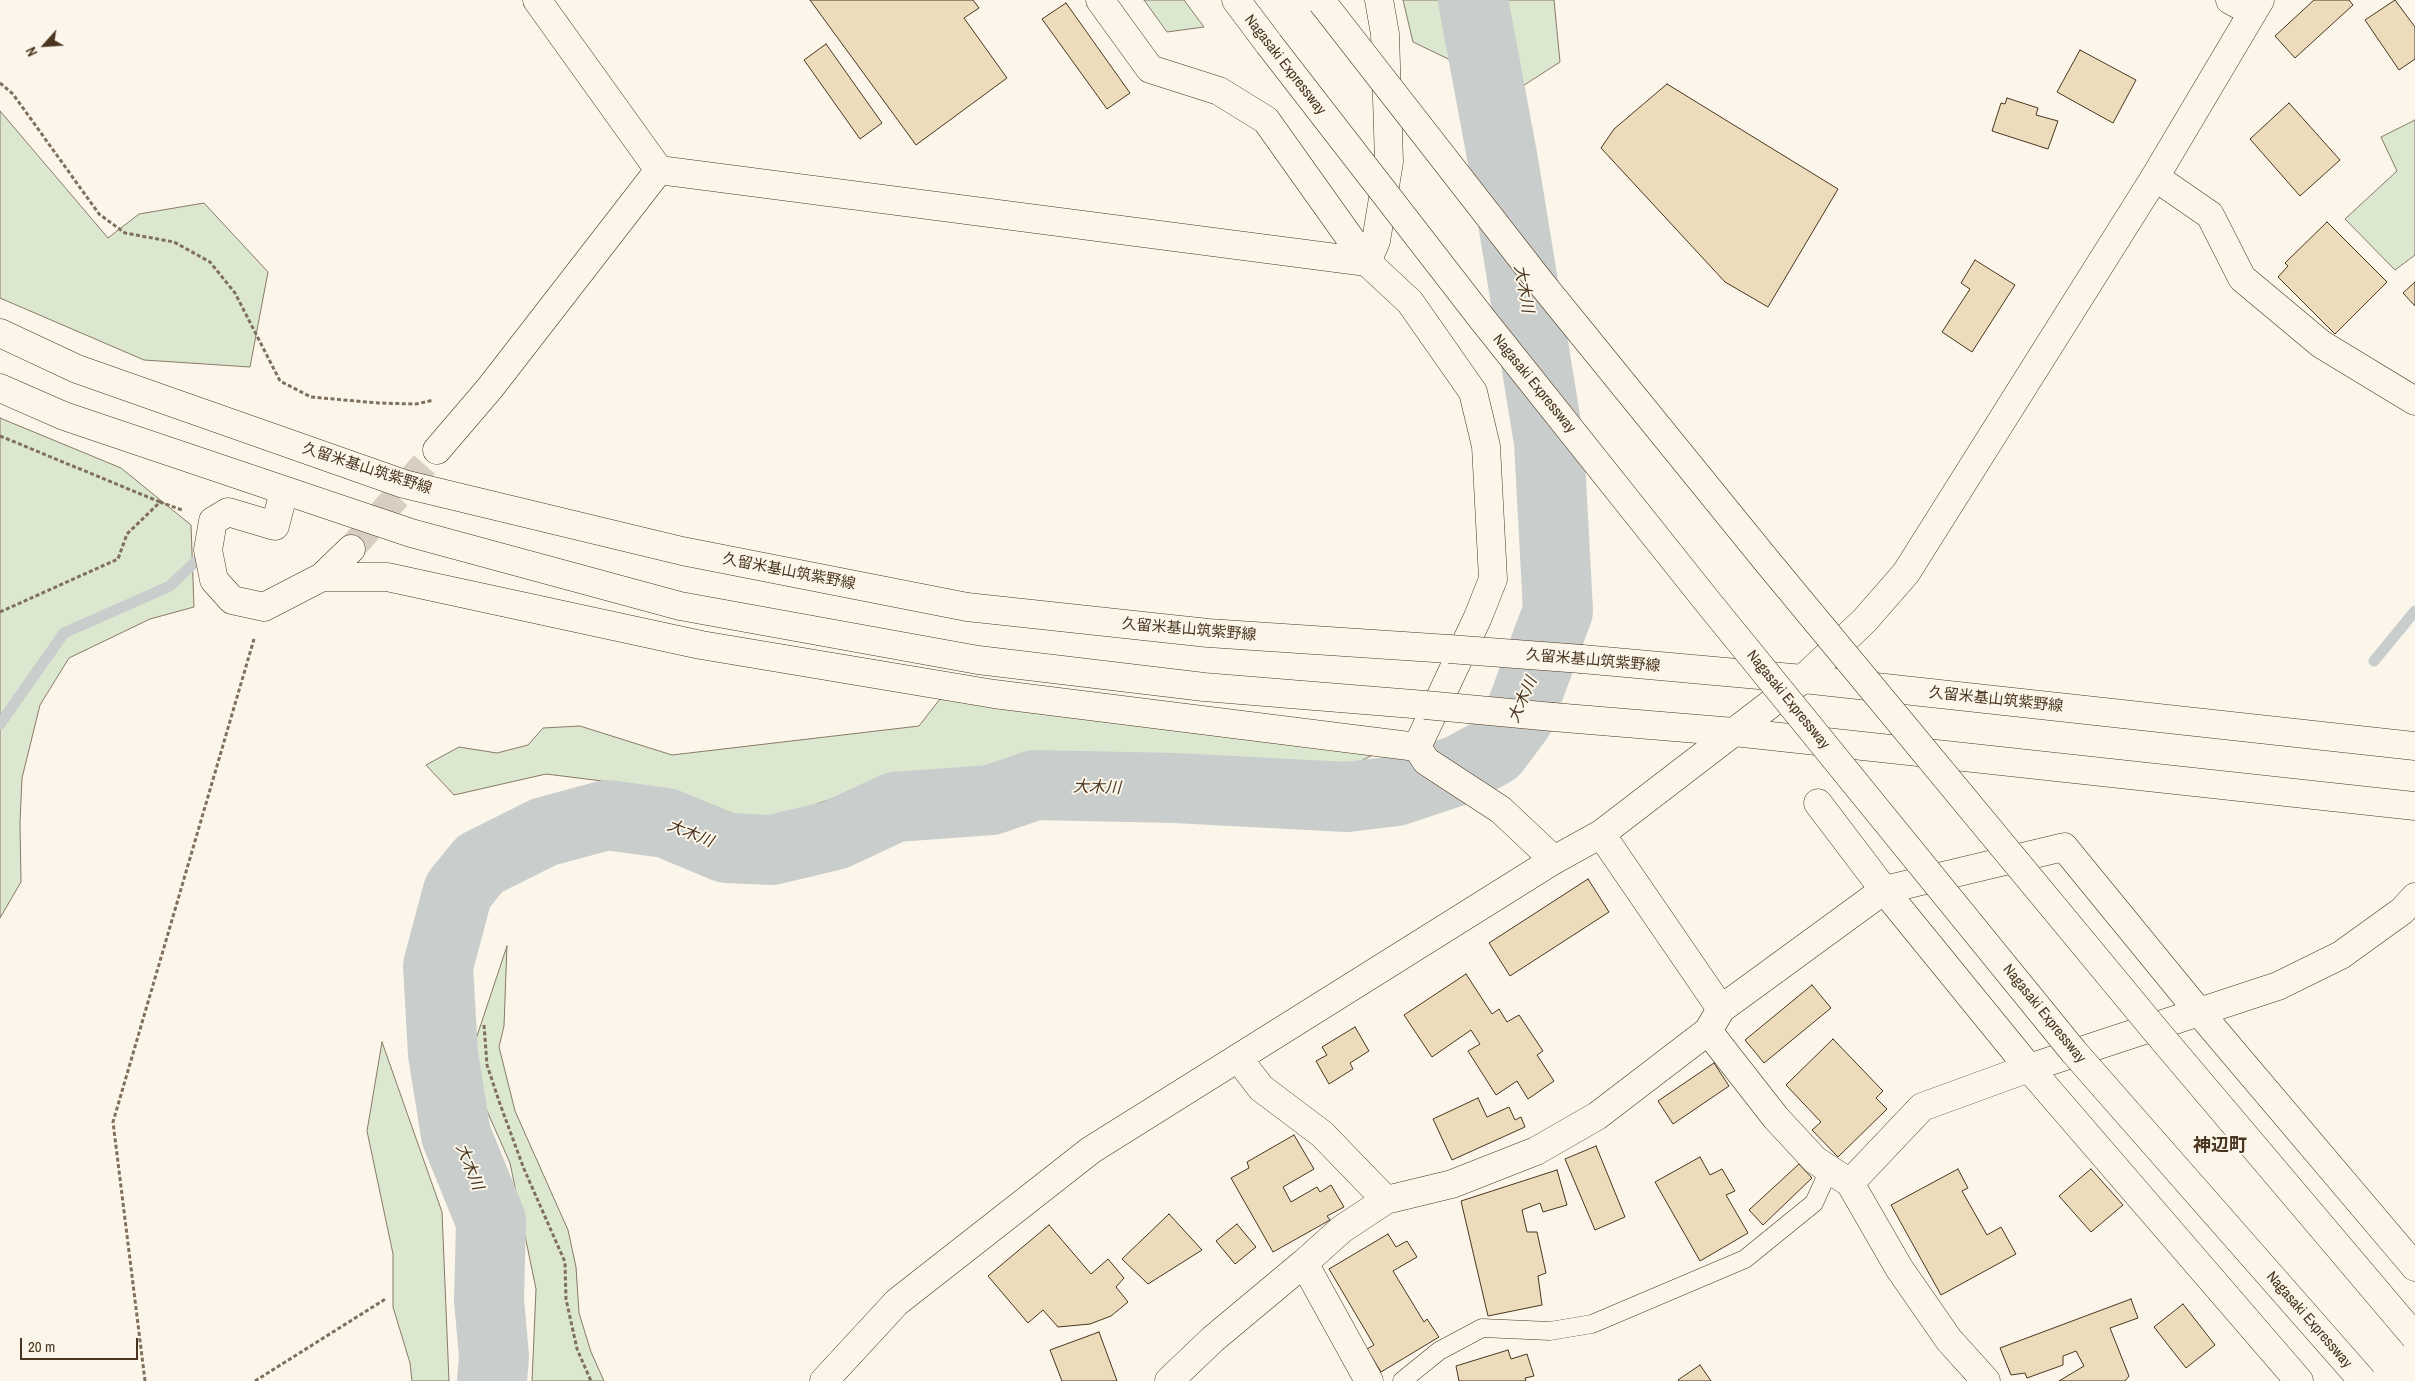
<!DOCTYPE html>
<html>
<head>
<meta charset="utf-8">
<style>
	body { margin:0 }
	#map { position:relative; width:2415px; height:1381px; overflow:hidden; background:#fbf6e9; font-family:"Archivo Narrow",sans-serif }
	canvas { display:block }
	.north { position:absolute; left:20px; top:20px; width:50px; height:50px; -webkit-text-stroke:4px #fbf6e9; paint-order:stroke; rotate:244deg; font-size:14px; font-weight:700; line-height:20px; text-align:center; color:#4a3520 }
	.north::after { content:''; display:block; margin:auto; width:18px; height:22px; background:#4a3520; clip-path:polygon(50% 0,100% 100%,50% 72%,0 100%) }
	.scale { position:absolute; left:20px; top:1338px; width:118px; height:22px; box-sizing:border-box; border:2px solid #4a3520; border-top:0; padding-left:6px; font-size:15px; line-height:18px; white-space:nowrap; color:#4a3520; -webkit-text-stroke:4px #fbf6e9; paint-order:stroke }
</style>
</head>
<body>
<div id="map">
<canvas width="2415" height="1381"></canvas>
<div class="north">N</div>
<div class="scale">20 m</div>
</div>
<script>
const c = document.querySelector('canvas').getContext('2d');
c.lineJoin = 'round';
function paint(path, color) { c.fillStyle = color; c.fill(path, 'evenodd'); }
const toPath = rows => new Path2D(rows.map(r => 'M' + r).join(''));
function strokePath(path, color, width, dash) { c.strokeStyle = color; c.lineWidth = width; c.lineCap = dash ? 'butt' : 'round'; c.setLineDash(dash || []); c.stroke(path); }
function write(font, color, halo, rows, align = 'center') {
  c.font = font + ' "Archivo Narrow","Noto Sans JP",sans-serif'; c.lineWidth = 4; c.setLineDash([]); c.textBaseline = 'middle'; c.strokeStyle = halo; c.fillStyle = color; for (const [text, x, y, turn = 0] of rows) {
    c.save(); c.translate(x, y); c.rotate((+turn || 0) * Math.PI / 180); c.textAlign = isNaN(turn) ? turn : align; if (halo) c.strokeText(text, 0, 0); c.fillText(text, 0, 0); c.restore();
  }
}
const green = toPath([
	[1144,0,1184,0,1204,27,1167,32,1144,0],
	[1403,0,1554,0,1560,62,1515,91,1413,42,1403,0],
	[0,111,108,238,139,214,204,203,268,272,250,367,144,360,0,298,0,111],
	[2415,120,2415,255,2395,270,2345,219,2397,171,2381,137,2415,120],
	[0,418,121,468,191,525,194,607,150,619,69,658,40,705,22,778,20,823,21,882,0,918,0,418],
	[940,699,1375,754,1327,778,1082,757,899,776,758,824,675,790,546,774,454,795,426,765,459,747,497,753,528,745,543,728,580,726,672,755,919,726,940,699],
	[507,946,504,1026,499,1047,515,1111,568,1230,576,1267,579,1313,591,1352,604,1381,532,1381,536,1289,510,1163,480,1095,474,1045,507,946],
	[382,1042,442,1212,449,1381,412,1381,410,1363,393,1307,393,1254,367,1131,382,1042]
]);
paint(green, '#dce7d0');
strokePath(green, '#887966', 1);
strokePath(toPath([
	[2374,661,2415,611],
	[0,724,64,633,170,586,196,561]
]), '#c9cecd', 11);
strokePath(toPath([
	[492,1381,494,1356,489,1300,491,1221,456,1135,443,1054,438,966,458,891,480,864,544,832,607,815,666,823,726,848,772,850,835,835,895,807,991,800,1035,785,1175,788,1347,797,1396,791,1459,770,1494,751,1518,719,1558,611,1549,442,1503,161,1473,0]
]), '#c9cecd', 70);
const building = toPath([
	[810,0,973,0,979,8,964,18,1007,78,916,145,810,0],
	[2314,0,2349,0,2353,5,2295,58,2275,36,2314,0],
	[2395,0,2415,27,2415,59,2399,70,2365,20,2395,0],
	[1066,3,1130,93,1107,109,1042,19,1066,3],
	[826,44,882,123,860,139,804,60,826,44],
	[2080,50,2136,80,2113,123,2057,92,2080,50],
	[1667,84,1838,189,1768,307,1725,282,1601,148,1614,129,1667,84],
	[2007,98,2038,108,2036,115,2058,121,2048,149,1992,131,2001,103,2005,104,2007,98],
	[2289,103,2340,160,2300,196,2250,139,2289,103],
	[2327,222,2387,282,2335,334,2278,277,2288,266,2285,263,2327,222],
	[1975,260,2015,285,1972,352,1942,332,1970,289,1961,283,1975,260],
	[2415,282,2415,306,2403,293,2415,282],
	[1588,879,1609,912,1510,976,1489,943,1588,879],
	[1466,974,1492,1014,1499,1009,1507,1022,1519,1015,1543,1051,1537,1055,1554,1081,1528,1099,1517,1081,1496,1095,1468,1051,1480,1044,1471,1030,1432,1057,1404,1015,1466,974],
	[1812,985,1831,1008,1764,1063,1745,1040,1812,985],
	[1355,1027,1369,1051,1350,1063,1353,1069,1329,1084,1316,1061,1327,1055,1322,1047,1355,1027],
	[1833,1039,1883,1091,1876,1098,1887,1109,1838,1157,1812,1130,1821,1122,1786,1085,1833,1039],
	[1714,1063,1729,1086,1673,1124,1658,1101,1714,1063],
	[1478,1098,1487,1117,1509,1107,1515,1120,1521,1117,1525,1127,1452,1160,1433,1119,1478,1098],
	[1294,1135,1314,1169,1283,1187,1291,1202,1317,1187,1320,1192,1331,1185,1344,1207,1327,1216,1330,1220,1273,1252,1231,1178,1249,1168,1247,1162,1294,1135],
	[1596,1146,1625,1217,1595,1230,1565,1159,1596,1146],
	[1700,1157,1710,1175,1722,1169,1735,1191,1726,1195,1748,1233,1700,1261,1655,1182,1700,1157],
	[1799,1164,1812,1178,1763,1225,1749,1210,1799,1164],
	[1958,1169,1968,1188,1962,1191,1987,1235,2001,1227,2016,1254,1941,1295,1891,1205,1958,1169],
	[2091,1169,2123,1205,2091,1232,2059,1196,2091,1169],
	[1557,1170,1567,1205,1543,1212,1540,1203,1522,1210,1527,1232,1537,1232,1546,1273,1538,1276,1542,1305,1488,1316,1461,1201,1557,1170],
	[1169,1214,1202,1250,1148,1284,1122,1259,1169,1214],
	[1237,1224,1256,1247,1235,1264,1216,1241,1237,1224],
	[1049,1225,1091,1274,1108,1259,1124,1278,1116,1287,1128,1302,1111,1316,1090,1324,1058,1327,1043,1310,1028,1323,988,1276,1049,1225],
	[1388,1234,1396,1247,1407,1241,1417,1257,1393,1271,1424,1322,1427,1319,1439,1337,1381,1372,1367,1349,1374,1345,1329,1269,1388,1234],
	[2131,1299,2138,1318,2110,1328,2129,1376,2125,1381,2059,1381,2084,1366,2076,1351,2063,1356,2063,1365,2027,1378,2025,1373,2011,1375,2000,1348,2131,1299],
	[2183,1304,2215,1345,2186,1368,2154,1327,2183,1304],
	[1099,1332,1117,1381,1062,1381,1050,1350,1099,1332],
	[1508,1350,1511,1359,1527,1354,1534,1376,1525,1378,1526,1381,1459,1381,1456,1366,1508,1350],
	[1700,1365,1711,1381,1679,1381,1678,1380,1700,1365]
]);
paint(building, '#ecdcbc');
strokePath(building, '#4a3520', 1);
strokePath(toPath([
	[351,549,437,450]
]), '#d8cfc1', 28, [28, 14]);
const service = toPath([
	[1402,1381,1439,1351,1482,1328,1550,1331,1592,1324,1745,1259,1814,1203,1829,1170]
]);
const minor = toPath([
	[537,0,659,170,1367,262,1410,302,1473,392,1486,446,1493,579,1478,617,1417,747,1426,761,1501,810,1554,860],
	[1100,0,1150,69,1219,91,1266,120,1367,262,1376,241,1389,162,1385,34,1379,0],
	[2230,0,2252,12],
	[2155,177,2210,215,2242,278,2321,344,2415,401],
	[437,450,490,388,659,170],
	[284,491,275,526,228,512,213,521,208,550,214,580,232,600,264,607,322,577,351,549],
	[322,577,387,577,701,645,994,694,1417,747],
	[1818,803,1884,890,2029,1068,2299,1381],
	[1601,834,1721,1009],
	[1708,1031,1776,1118,1815,1160,1850,1183,1899,1268,1949,1340,1986,1381],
	[1238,1058,1261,1088,1322,1134,1386,1200],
	[1850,1183,1922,1107,2029,1068,2278,986,2341,955,2402,911,2415,897],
	[1304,1263,1369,1381],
	[1169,1381,1213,1339,1304,1263,1342,1229,1386,1200,1452,1184,1536,1151,1597,1116,1708,1031,1721,1009,1884,890,2064,847,2199,1012,2415,1267]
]);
const tertiary = toPath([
	[824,1381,897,1302,1091,1150,1554,860,1601,834,1803,679,1865,620,1906,573,2155,177,2260,0]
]);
const primary = toPath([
	[0,333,77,369,404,484,682,551,967,607,1208,633,1449,649],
	[0,388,64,416,411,533,680,606,978,660,1204,687,1425,705],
	[1582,659,1803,679,2415,746],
	[1553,717,1734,732,2415,806]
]);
const motorway = toPath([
	[1236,0,1269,44]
]);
strokePath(service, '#4a3520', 19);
strokePath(minor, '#4a3520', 29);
strokePath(tertiary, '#4a3520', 29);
strokePath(primary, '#4a3520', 29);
strokePath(motorway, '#4a3520', 29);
strokePath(toPath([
	[0,83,13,94,99,214,125,233,174,242,210,262,235,293,280,381,311,397,378,403,416,404,434,400],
	[0,436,160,502],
	[0,612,118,559,127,534,160,502,182,510],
	[484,1025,487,1065,500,1104,524,1169,565,1262,566,1299,577,1349,591,1381],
	[145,1381,113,1122,254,639],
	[255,1381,387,1298]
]), '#7f6f5c', 3, [4, 2.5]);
strokePath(service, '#fbf6e9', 18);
strokePath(minor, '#fbf6e9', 28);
strokePath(tertiary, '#fbf6e9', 28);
strokePath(primary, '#fbf6e9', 28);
strokePath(motorway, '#fbf6e9', 28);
const primaryBridge = toPath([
	[1449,649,1582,659],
	[1425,705,1553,717]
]);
const motorwayBridge = toPath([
	[1322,2,1541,283,1766,560,2156,1031,2415,1337],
	[1269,44,1483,320,1707,601,2074,1052,2363,1381]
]);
strokePath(primaryBridge, '#4a3520', 29, []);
strokePath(motorwayBridge, '#4a3520', 29, []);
strokePath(primaryBridge, '#fbf6e9', 28);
strokePath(motorwayBridge, '#fbf6e9', 28);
write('15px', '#4a3520', '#fbf6e9', [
	["Nagasaki Expressway",1285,65,52],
	["Nagasaki Expressway",1534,384,51],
	["久留米基山筑紫野線",367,469,18],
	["久留米基山筑紫野線",789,572,11],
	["久留米基山筑紫野線",1189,630,5],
	["久留米基山筑紫野線",1593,661,5],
	["Nagasaki Expressway",1788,700,51],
	["久留米基山筑紫野線",1996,700,6],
	["Nagasaki Expressway",2044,1014,51],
	["Nagasaki Expressway",2309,1320,49]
]);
write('italic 16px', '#4a3520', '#fbf6e9', [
	["大木川",1523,289,80],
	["大木川",1523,700,-66],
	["大木川",1097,788,2],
	["大木川",690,834,22],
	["大木川",469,1167,68]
]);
write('bold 18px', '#4a3520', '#fbf6e9', [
	["神辺町",2220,1146]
]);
</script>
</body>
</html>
